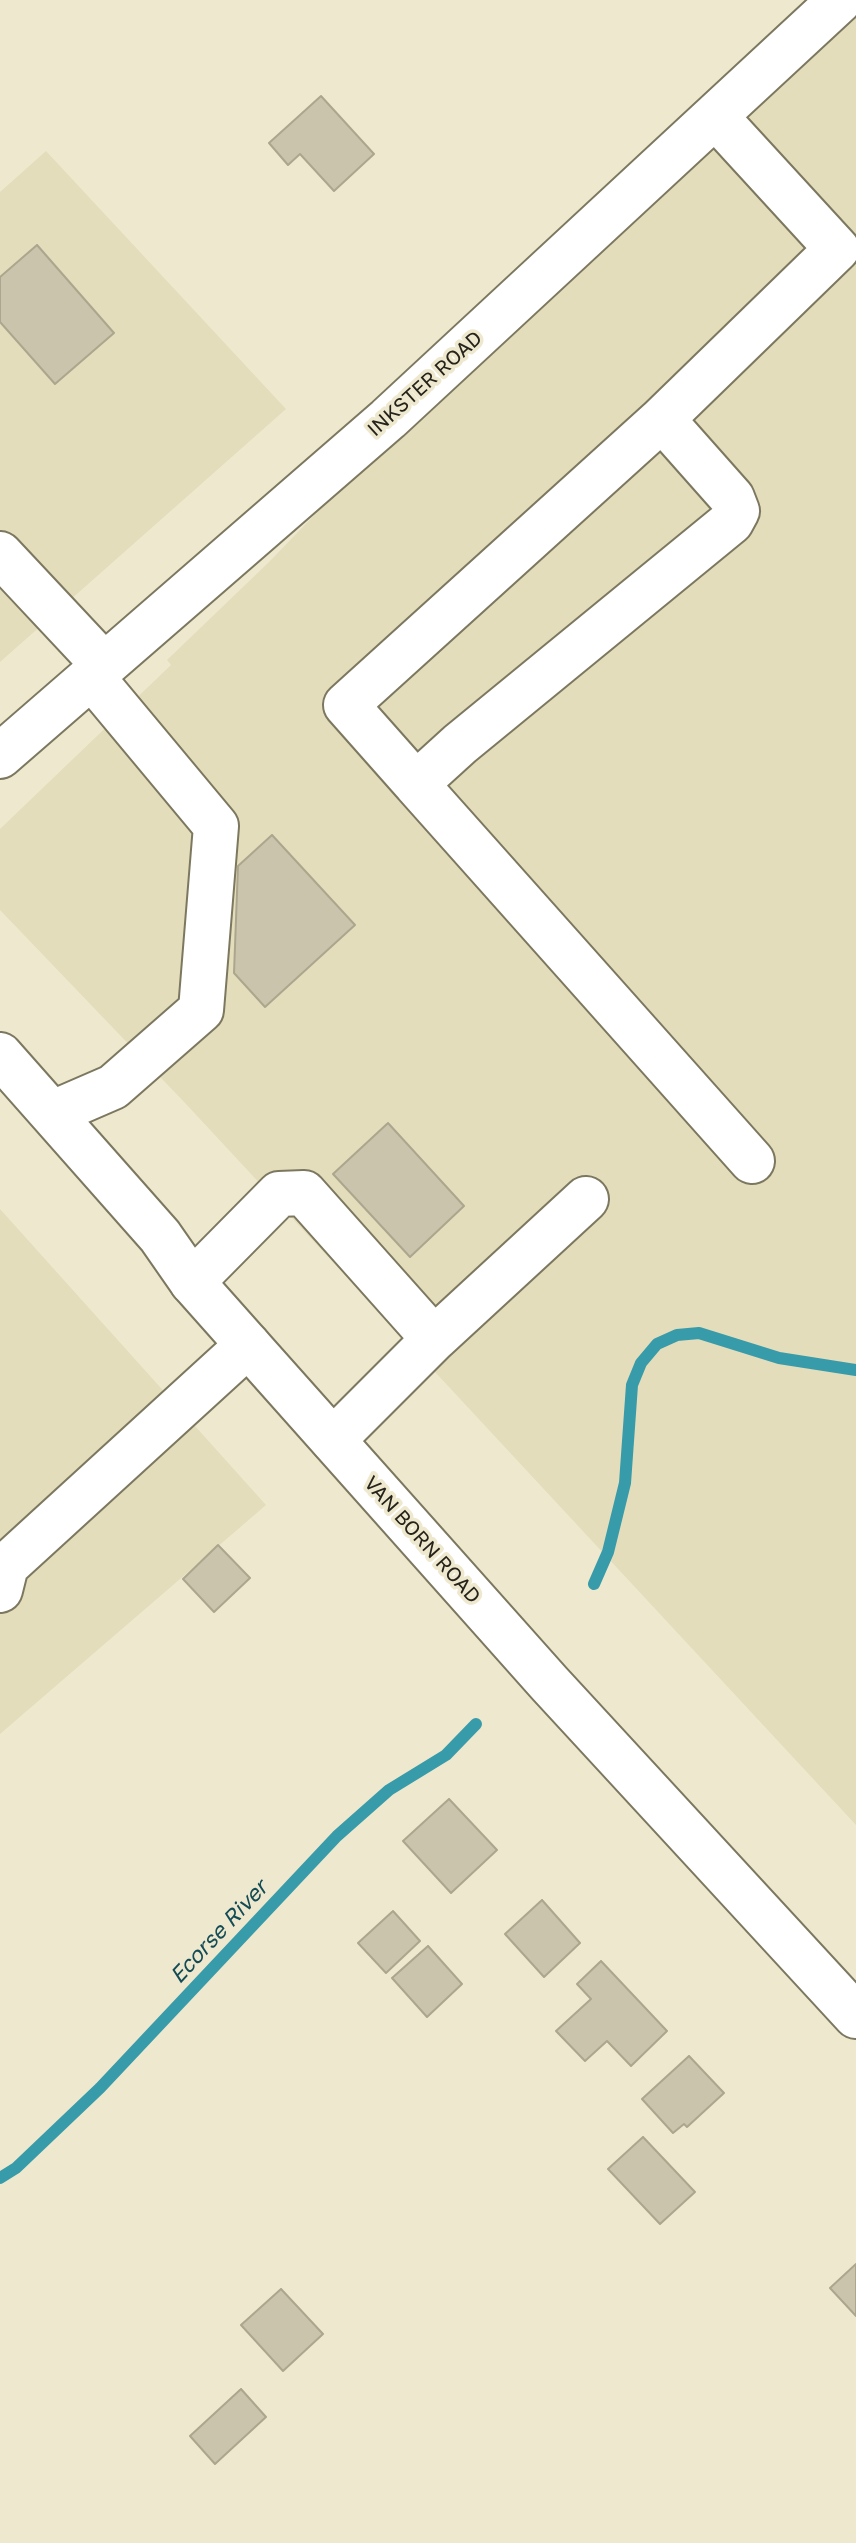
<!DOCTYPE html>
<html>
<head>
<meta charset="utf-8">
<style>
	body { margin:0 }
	canvas { display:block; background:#eee8ce }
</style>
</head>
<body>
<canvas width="856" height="2543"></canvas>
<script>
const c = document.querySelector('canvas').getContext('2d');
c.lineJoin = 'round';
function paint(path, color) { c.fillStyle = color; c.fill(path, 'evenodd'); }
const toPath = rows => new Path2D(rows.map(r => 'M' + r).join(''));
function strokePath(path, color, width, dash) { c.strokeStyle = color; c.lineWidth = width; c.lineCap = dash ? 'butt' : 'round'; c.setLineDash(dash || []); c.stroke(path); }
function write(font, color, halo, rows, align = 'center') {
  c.font = font + ' "Golos Text",sans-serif'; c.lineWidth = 7; c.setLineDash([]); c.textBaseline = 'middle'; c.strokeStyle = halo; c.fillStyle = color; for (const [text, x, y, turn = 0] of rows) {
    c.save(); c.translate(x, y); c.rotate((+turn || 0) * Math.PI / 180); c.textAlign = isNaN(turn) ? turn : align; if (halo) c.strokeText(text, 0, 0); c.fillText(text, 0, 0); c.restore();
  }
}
paint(toPath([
	[856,0,856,1825,186,1104,0,910,0,829,171,665,167,660,269,562,384,443],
	[46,151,286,409,0,662,0,192],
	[0,1209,266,1505,0,1734]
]), '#e4ddbb');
strokePath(toPath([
	[594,1584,608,1552,625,1483,632,1385,641,1363,657,1344,677,1335,699,1333,779,1358,856,1370],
	[0,2178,16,2168,100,2088,337,1836,389,1790,446,1755,476,1724]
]), '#389baa', 12);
const building = toPath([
	[321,96,374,154,334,191,300,154,288,165,269,143,321,96],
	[37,245,114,333,55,384,0,322,0,277,37,245],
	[272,835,355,925,265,1007,234,973,238,866,272,835],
	[388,1123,464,1206,410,1257,333,1174,388,1123],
	[218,1545,250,1578,214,1612,183,1579,218,1545],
	[449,1799,497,1850,451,1893,403,1841,449,1799],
	[542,1900,580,1943,544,1977,505,1934,542,1900],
	[393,1911,420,1941,386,1973,358,1943,393,1911],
	[428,1946,462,1984,427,2017,392,1978,428,1946],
	[601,1961,667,2031,631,2066,607,2041,585,2061,556,2031,591,1999,577,1984,601,1961],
	[689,2056,724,2093,687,2127,684,2124,673,2133,642,2099,689,2056],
	[643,2137,695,2192,660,2224,608,2169,643,2137],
	[856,2264,856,2316,830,2288,856,2264],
	[281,2289,323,2334,283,2371,241,2325,281,2289],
	[241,2389,266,2417,215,2464,190,2436,241,2389]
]);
paint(building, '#c9c4ab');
strokePath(building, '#aba68d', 2);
const minor = toPath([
	[662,419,346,705,416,784,460,744,731,522,737,511,732,498,662,419,837,249,715,116],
	[0,554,104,665],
	[0,756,388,419,840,0],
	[416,784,752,1161],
	[53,1113,113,1087,201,1010,216,826,91,676],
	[192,1282,279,1194,304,1193,434,1339],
	[333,1440,434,1339,586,1199],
	[0,1590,6,1566,248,1345]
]);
const major = toPath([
	[0,1055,160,1236,192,1282,256,1354,549,1683,856,2016]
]);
strokePath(minor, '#7c7860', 48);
strokePath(major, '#7c7860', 48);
strokePath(minor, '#fff', 44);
strokePath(major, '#fff', 44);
write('20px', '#25231a', '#eee8ce', [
	["INKSTER ROAD",425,384,-42],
	["VAN BORN ROAD",422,1540,48]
]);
write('italic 22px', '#134c55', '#eee8ce', [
	["Ecorse River",219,1932,-47]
]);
</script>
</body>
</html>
